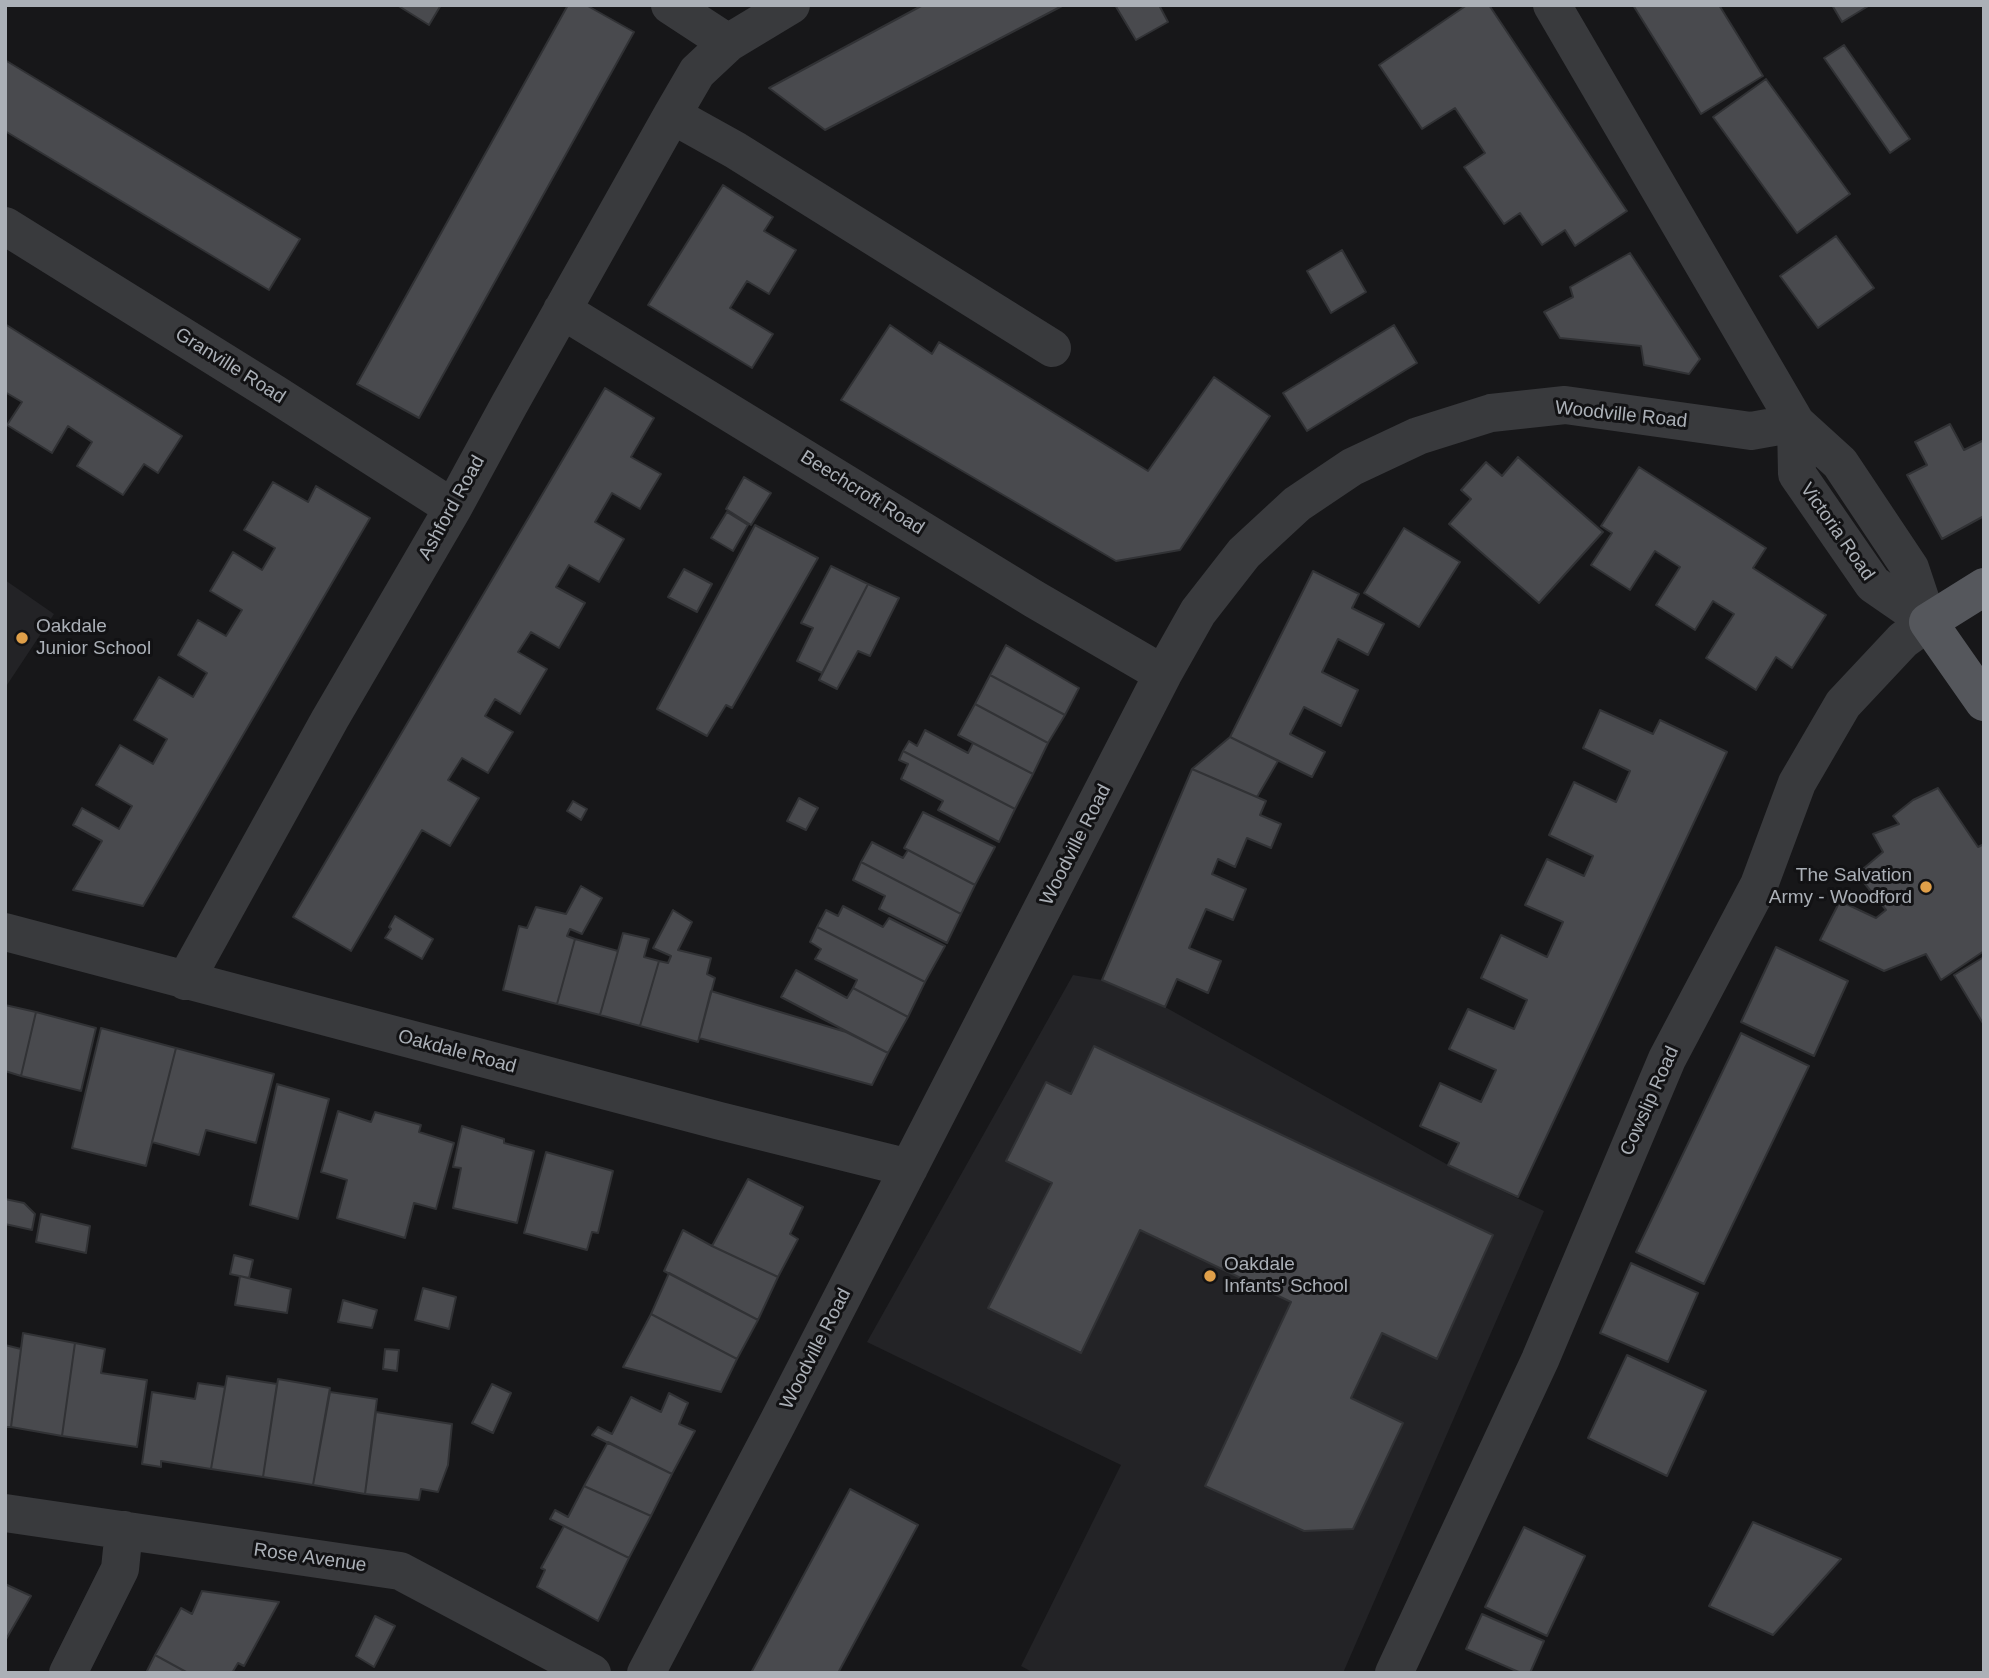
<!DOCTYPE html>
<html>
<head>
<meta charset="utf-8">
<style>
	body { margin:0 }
	#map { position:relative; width:1989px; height:1678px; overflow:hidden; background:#171719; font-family:Helvetica,sans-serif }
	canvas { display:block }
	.frame { position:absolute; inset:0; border:7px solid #abb0b7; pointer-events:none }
</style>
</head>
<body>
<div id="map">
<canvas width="1989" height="1678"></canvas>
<div class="frame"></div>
</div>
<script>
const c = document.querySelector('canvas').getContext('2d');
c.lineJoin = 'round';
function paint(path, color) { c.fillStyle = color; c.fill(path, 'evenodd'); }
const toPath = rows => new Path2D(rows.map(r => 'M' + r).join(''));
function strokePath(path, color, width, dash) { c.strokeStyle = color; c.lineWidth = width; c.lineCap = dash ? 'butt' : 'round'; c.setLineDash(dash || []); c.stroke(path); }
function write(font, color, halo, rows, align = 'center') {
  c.font = font + ' Helvetica,sans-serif'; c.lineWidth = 6; c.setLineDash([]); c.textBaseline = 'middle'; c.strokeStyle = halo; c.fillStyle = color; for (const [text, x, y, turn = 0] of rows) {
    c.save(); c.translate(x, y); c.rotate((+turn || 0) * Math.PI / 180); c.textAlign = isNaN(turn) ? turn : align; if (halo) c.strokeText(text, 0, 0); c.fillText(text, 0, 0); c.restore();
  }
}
paint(toPath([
	[5,580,54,614,5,688],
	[1073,975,1102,980,1165,1007,1448,1165,1544,1211,1343,1673,1034,1673,1021,1666,1121,1465,867,1342]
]), '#232326');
const building = toPath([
	[397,5,441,5,429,25,397,5],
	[568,5,586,5,634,32,419,418,357,384,568,5],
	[923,5,1064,5,825,130,769,88,923,5],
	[1115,5,1159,5,1168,22,1136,40,1115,5],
	[1467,5,1489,5,1627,211,1575,246,1565,230,1542,245,1520,213,1504,224,1464,167,1485,153,1455,108,1422,129,1379,65,1467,5],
	[1633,5,1719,5,1763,76,1701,114,1633,5],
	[1832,5,1870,5,1842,22,1832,5],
	[1844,45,1910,139,1890,153,1824,58,1844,45],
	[5,60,300,239,269,290,5,131,5,60],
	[1766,79,1850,194,1797,233,1713,117,1766,79],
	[723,185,773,217,764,231,796,250,769,294,747,281,730,308,773,334,752,368,648,305,723,185],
	[1836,236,1874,288,1818,328,1780,276,1836,236],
	[1342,250,1366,292,1331,313,1307,271,1342,250],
	[1630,253,1700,359,1689,374,1644,365,1641,346,1560,338,1544,312,1573,297,1570,287,1630,253],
	[5,324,182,436,158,473,144,464,123,495,77,466,92,442,68,426,52,453,7,425,22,402,5,392,5,324],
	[890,325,932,354,939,342,1148,471,1214,377,1270,416,1180,550,1116,561,841,400,890,325],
	[1394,325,1417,363,1307,431,1283,393,1394,325],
	[605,388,654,418,631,457,661,474,640,509,612,493,595,522,624,539,599,582,569,565,556,587,585,603,559,648,531,632,518,652,547,669,520,714,495,699,485,716,513,732,488,773,462,758,448,780,479,798,450,846,422,830,351,951,293,917,605,388],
	[1950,424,1964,450,1984,440,1984,516,1942,539,1907,475,1927,465,1915,442,1950,424],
	[1518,457,1603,532,1539,603,1449,524,1471,499,1461,490,1486,462,1502,476,1518,457],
	[1639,467,1766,548,1753,568,1826,615,1792,668,1776,657,1756,690,1706,658,1734,614,1713,601,1695,630,1656,605,1680,567,1655,551,1630,590,1591,565,1612,533,1601,526,1639,467],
	[744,477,771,493,751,525,726,509,744,477],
	[273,482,308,502,316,486,370,518,143,906,73,890,102,841,73,825,82,808,119,829,132,806,96,785,120,745,153,764,167,739,134,720,159,677,193,697,207,673,178,655,198,620,226,636,242,610,210,591,233,552,262,570,275,548,244,530,273,482],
	[727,512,748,525,733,551,711,538,727,512],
	[755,525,818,558,732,708,726,705,707,736,657,709,755,525],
	[1404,528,1460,562,1419,627,1364,593,1404,528],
	[831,566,868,584,822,673,797,661,813,628,801,623,831,566],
	[684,569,712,584,697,612,668,597,684,569],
	[1313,571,1359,594,1352,608,1384,624,1368,655,1338,639,1322,672,1358,690,1341,726,1304,707,1290,734,1325,752,1312,777,1230,737,1313,571],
	[868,584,899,598,870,656,858,651,837,689,819,680,868,584],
	[1006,645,1079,688,1065,715,990,675,1006,645],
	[990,675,1065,715,1048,743,975,704,990,675],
	[975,704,1048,743,1033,774,958,735,975,704],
	[1600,710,1653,734,1660,720,1727,752,1518,1197,1448,1165,1459,1143,1420,1126,1440,1083,1481,1102,1496,1070,1449,1049,1468,1009,1514,1029,1527,1000,1481,978,1501,935,1547,957,1563,922,1525,905,1547,859,1584,876,1593,856,1549,835,1574,782,1616,802,1630,771,1583,748,1600,710],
	[925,730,968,753,973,743,1033,774,1015,809,903,751,909,741,917,746,925,730],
	[1230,737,1278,761,1257,797,1192,769,1230,737],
	[903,751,1015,809,999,842,938,810,943,801,901,779,908,764,899,760,903,751],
	[1192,769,1266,801,1260,815,1281,824,1271,848,1247,838,1235,867,1218,859,1212,874,1246,889,1233,920,1206,909,1189,948,1221,961,1208,993,1177,979,1165,1007,1102,980,1192,769],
	[1938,788,1978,847,1984,844,1984,951,1941,980,1926,954,1884,971,1820,940,1840,901,1876,918,1886,910,1857,874,1883,852,1873,834,1899,824,1893,816,1913,800,1938,788],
	[799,798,818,808,806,830,787,821,799,798],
	[573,801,587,809,581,820,567,811,573,801],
	[923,812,995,847,975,885,904,848,923,812],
	[872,842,903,858,908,850,975,885,961,914,861,862,872,842],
	[861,862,961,914,947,943,879,909,885,896,853,880,861,862],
	[581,886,602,898,582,934,570,929,567,936,575,939,557,1004,503,990,519,926,527,928,536,907,566,914,581,886],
	[843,906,883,927,889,918,945,946,925,982,817,927,826,910,838,916,843,906],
	[673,910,692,922,678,950,711,958,707,974,715,978,698,1042,640,1026,659,961,668,963,671,956,653,948,673,910],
	[395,916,433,939,422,959,385,938,391,929,389,927,395,916],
	[817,927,925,982,908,1017,853,988,857,980,815,959,821,949,810,942,817,927],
	[623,933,649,939,644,957,659,961,640,1026,600,1015,623,933],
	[575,939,618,951,600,1015,557,1004,575,939],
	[1776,947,1848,981,1814,1056,1741,1022,1776,947],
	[1984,957,1984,1025,1954,975,1984,957],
	[796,970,847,998,853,988,908,1017,888,1053,781,997,796,970],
	[711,991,846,1032,888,1053,872,1085,699,1038,711,991],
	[5,1005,36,1012,21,1076,5,1071,5,1005],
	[36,1012,96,1028,81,1091,21,1076,36,1012],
	[101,1028,176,1048,146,1166,72,1148,101,1028],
	[1741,1033,1809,1066,1704,1284,1636,1252,1741,1033],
	[1094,1046,1493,1235,1437,1359,1382,1333,1351,1398,1403,1423,1353,1529,1304,1531,1205,1486,1291,1302,1140,1230,1081,1353,988,1308,1052,1183,1006,1161,1046,1082,1071,1094,1094,1046],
	[176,1048,274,1074,256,1143,206,1130,199,1155,152,1142,176,1048],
	[277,1084,329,1099,298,1219,250,1205,277,1084],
	[338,1111,371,1122,375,1112,421,1125,419,1132,454,1143,436,1209,414,1203,405,1238,337,1218,347,1180,321,1172,338,1111],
	[462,1126,504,1139,504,1143,534,1151,517,1223,453,1208,461,1168,453,1167,462,1126],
	[546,1152,613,1171,598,1233,592,1232,587,1250,524,1233,546,1152],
	[748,1179,803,1207,790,1234,798,1239,778,1277,712,1246,748,1179],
	[5,1199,24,1203,35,1214,32,1230,5,1224,5,1199],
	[41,1214,90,1226,86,1253,36,1242,41,1214],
	[683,1230,712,1246,778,1277,758,1320,664,1271,683,1230],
	[234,1255,253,1260,249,1278,230,1274,234,1255],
	[1631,1263,1698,1293,1668,1362,1600,1333,1631,1263],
	[669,1273,758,1320,737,1359,651,1314,669,1273],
	[240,1276,291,1289,287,1313,235,1305,240,1276],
	[423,1288,456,1297,449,1329,415,1320,423,1288],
	[343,1300,377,1310,372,1328,338,1322,343,1300],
	[651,1314,737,1359,721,1392,623,1367,651,1314],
	[23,1333,75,1343,62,1436,11,1427,23,1333],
	[75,1343,105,1349,101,1373,147,1380,137,1447,62,1436,75,1343],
	[5,1345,21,1349,11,1427,5,1427,5,1345],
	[385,1349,399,1350,397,1371,383,1369,385,1349],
	[1627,1355,1706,1391,1667,1476,1588,1438,1627,1355],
	[227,1376,277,1384,263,1477,211,1469,227,1376],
	[278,1379,330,1388,313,1485,263,1477,278,1379],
	[198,1383,225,1387,211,1469,161,1461,161,1467,142,1464,152,1392,195,1399,198,1383],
	[492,1384,511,1393,493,1433,472,1423,492,1384],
	[330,1392,377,1399,365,1494,313,1485,330,1392],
	[669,1393,688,1403,679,1424,695,1431,672,1474,592,1435,598,1427,612,1434,631,1397,661,1412,669,1393],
	[376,1412,452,1424,448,1465,438,1492,421,1489,419,1500,365,1494,376,1412],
	[608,1442,672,1474,651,1516,584,1486,608,1442],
	[584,1486,651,1516,629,1558,550,1519,555,1510,568,1517,584,1486],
	[850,1489,918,1525,838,1673,751,1673,850,1489],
	[1753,1522,1841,1559,1773,1635,1709,1606,1753,1522],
	[564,1526,629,1558,598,1621,537,1587,545,1570,541,1568,564,1526],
	[1524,1527,1585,1556,1547,1636,1485,1607,1524,1527],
	[5,1584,31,1596,5,1641,5,1584],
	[202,1591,279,1602,244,1666,238,1663,232,1673,188,1673,155,1655,181,1608,192,1614,202,1591],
	[1482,1614,1544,1641,1530,1673,1521,1673,1466,1649,1482,1614],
	[375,1616,395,1626,374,1667,356,1656,375,1616],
	[155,1655,188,1673,146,1673,155,1655]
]);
paint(building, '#494a4e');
strokePath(building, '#313235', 2);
strokePath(toPath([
	[670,5,728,43,791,5],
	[1552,5,1796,423,1840,463,1910,568,1928,622],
	[672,115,735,150,1052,348],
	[5,226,275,394,453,508],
	[562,310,1034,599,1163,674],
	[1796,423,1797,474,1873,584,1928,622],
	[5,932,720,1121,909,1168],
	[185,981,330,719,453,508,509,405,672,115,697,72,728,43],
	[5,1513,400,1571,592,1673],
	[68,1673,120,1569,124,1530],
	[646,1673,777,1424,1163,674,1198,612,1244,553,1297,504,1352,467,1418,436,1491,413,1565,405,1751,431,1796,423],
	[1394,1673,1540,1360,1667,1059,1759,885,1797,783,1843,704,1903,640,1928,622]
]), '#393a3d', 38);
strokePath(toPath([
	[1984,587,1928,622,1984,702]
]), '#55575c', 38);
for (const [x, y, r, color] of [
	[22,638,7,"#df9f49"],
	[1926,887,7,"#df9f49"],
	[1210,1276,7,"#df9f49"]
]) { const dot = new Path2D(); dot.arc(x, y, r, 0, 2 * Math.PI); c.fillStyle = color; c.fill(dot); strokePath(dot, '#121214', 2.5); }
write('19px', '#abb0b7', '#121214', [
	["Granville Road",230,366,32],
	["Woodville Road",1621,415,6],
	["Beechcroft Road",862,493,32],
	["Ashford Road",452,508,-61],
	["Victoria Road",1837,532,55],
	["Woodville Road",1076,845,-63],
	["Oakdale Road",457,1052,15],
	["Cowslip Road",1650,1101,-66],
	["Woodville Road",816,1349,-63],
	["Rose Avenue",310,1558,8]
]);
write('19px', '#abb0b7', '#121214', [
	["Oakdale",36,627],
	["Junior School",36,649],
	["The Salvation",1912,876,"right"],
	["Army - Woodford",1912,898,"right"],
	["Oakdale",1224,1265],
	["Infants' School",1224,1287]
], 'left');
</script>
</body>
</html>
